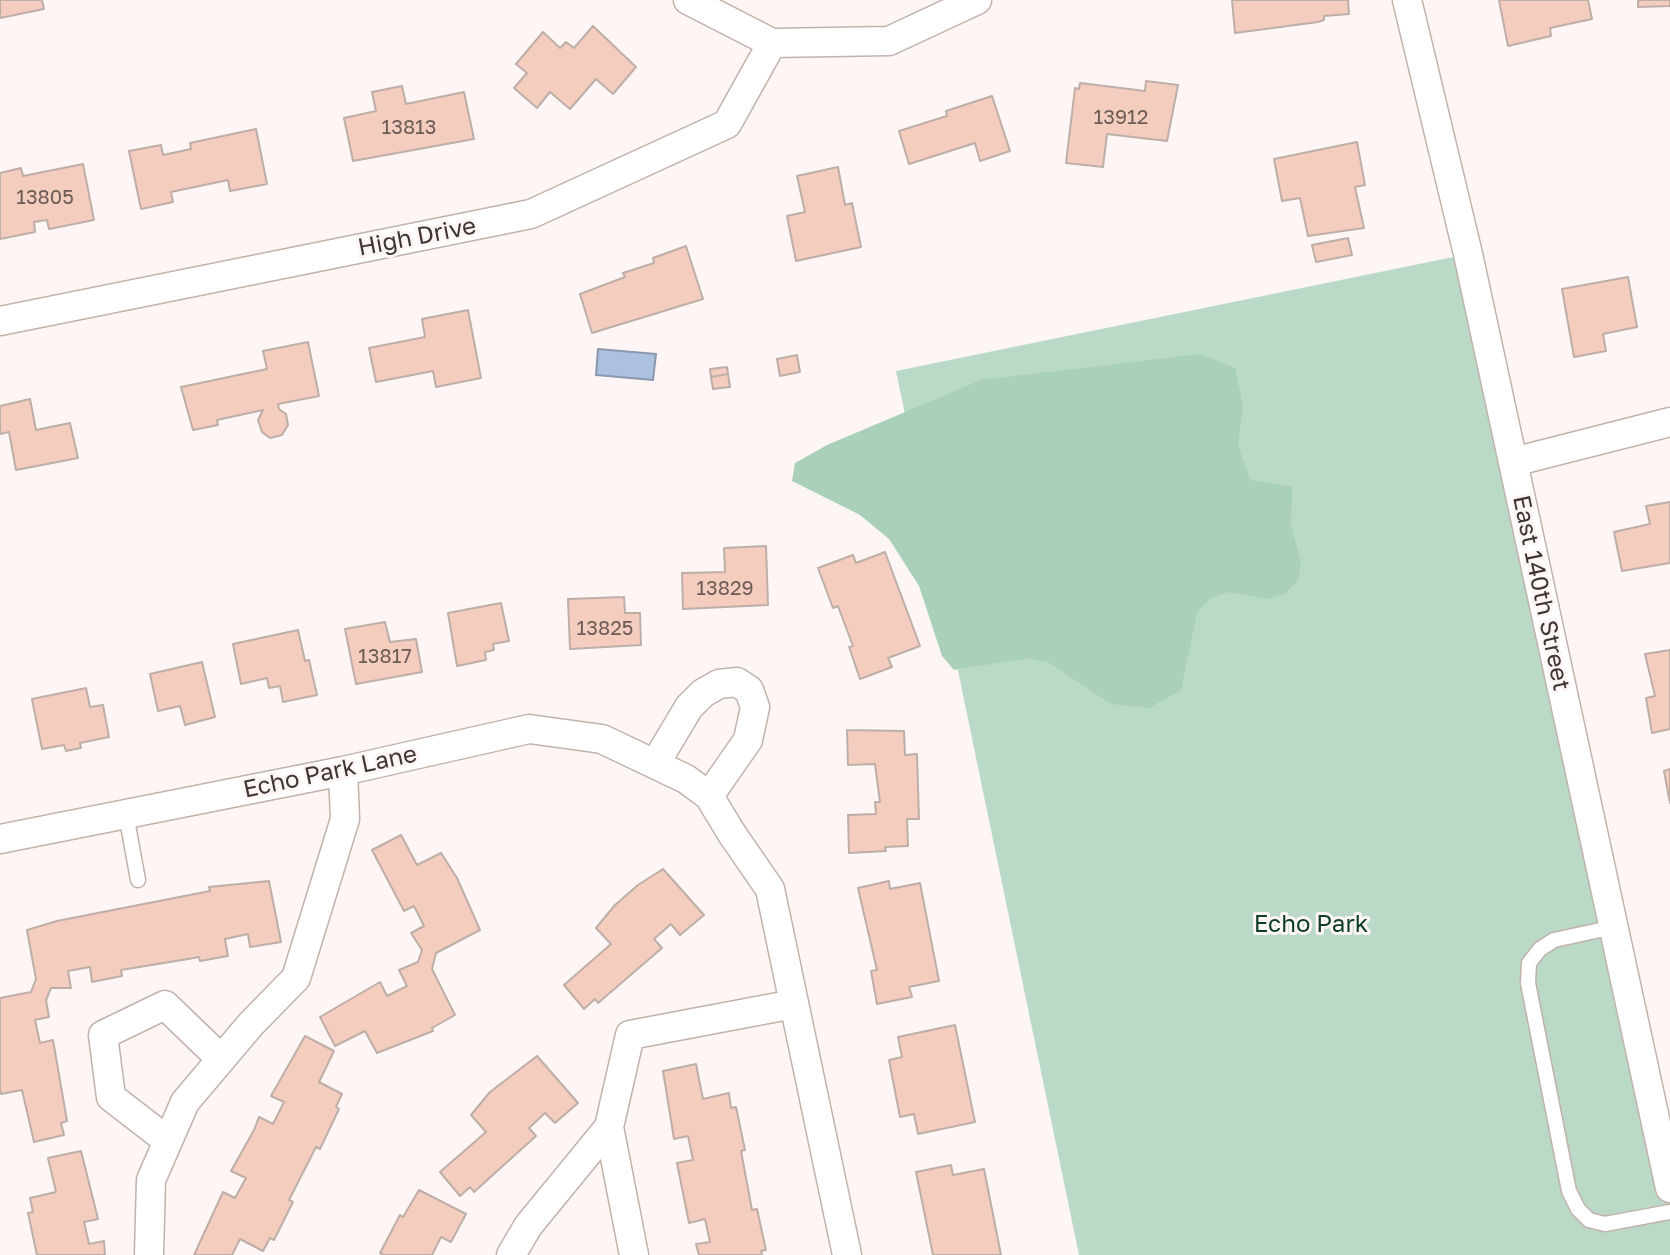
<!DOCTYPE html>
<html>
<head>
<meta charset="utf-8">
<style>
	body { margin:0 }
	canvas { display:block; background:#fdf6f4 }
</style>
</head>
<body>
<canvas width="1670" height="1255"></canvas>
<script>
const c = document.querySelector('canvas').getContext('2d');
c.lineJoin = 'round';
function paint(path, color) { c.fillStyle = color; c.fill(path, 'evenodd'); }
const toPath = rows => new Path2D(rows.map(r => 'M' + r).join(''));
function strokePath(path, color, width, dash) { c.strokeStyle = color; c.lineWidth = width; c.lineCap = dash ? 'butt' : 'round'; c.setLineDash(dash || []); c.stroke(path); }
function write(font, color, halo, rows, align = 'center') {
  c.font = font + ' "Golos Text",sans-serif'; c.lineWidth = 6; c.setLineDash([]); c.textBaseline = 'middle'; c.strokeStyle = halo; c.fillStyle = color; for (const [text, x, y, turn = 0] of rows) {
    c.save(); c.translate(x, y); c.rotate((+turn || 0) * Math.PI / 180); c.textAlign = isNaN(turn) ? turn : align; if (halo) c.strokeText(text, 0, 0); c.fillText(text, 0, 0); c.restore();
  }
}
paint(toPath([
	[1468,254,1670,1188,1670,1255,1079,1255,896,371]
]), '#bad9c7');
paint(toPath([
	[1200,354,1235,368,1243,405,1238,445,1250,480,1292,487,1291,526,1301,562,1298,581,1283,595,1265,599,1228,592,1209,599,1197,613,1181,690,1149,708,1111,704,1048,662,1029,658,954,670,942,656,919,586,889,539,860,515,792,481,795,463,827,445,981,380]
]), '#aad0ba');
const water = toPath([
	[598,349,656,354,653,380,596,375,598,349]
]);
paint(water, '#acc0e0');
strokePath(water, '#8b97ac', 2);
const building = toPath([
	[0,0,42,0,44,9,0,18,0,0],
	[1232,0,1348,0,1349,14,1324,16,1324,20,1318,22,1235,33,1232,0],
	[1499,0,1588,0,1592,19,1550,28,1551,36,1508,46,1499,0],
	[1638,0,1670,0,1670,6,1638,7,1638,0],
	[593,26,636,67,613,94,596,79,570,109,550,92,537,108,514,88,527,73,516,64,543,32,560,48,566,42,574,48,593,26],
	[1146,81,1178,85,1167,141,1107,134,1103,167,1066,163,1075,88,1079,89,1080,83,1145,91,1146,81],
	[402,86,406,104,464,92,474,139,353,161,344,118,376,111,372,92,402,86],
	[992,96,1010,151,980,161,975,143,909,164,899,131,947,116,946,111,992,96],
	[256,129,267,184,230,191,228,180,171,192,173,202,141,209,129,151,161,145,163,155,191,149,190,143,256,129],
	[1357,142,1365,185,1355,187,1364,228,1308,236,1300,198,1282,201,1274,159,1357,142],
	[83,164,94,220,49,229,47,220,34,222,35,232,0,239,0,173,21,168,23,176,83,164],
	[838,167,845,205,852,203,861,247,796,261,787,216,805,212,797,176,838,167],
	[1348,238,1352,255,1316,262,1312,245,1348,238],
	[686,246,703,299,592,333,580,294,625,277,623,273,654,263,653,258,686,246],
	[1628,277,1637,327,1603,334,1606,351,1574,357,1562,289,1628,277],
	[468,310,481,378,436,387,433,371,376,382,369,348,425,337,422,319,468,310],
	[308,342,319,396,278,404,279,409,286,414,288,425,282,435,270,438,262,432,258,420,263,410,217,420,218,425,193,430,181,387,267,369,263,351,308,342],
	[797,355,800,372,780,376,777,359,797,355],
	[727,367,728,374,711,377,710,369,727,367],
	[728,374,730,387,713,389,711,377,728,374],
	[30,399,36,430,70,423,78,458,16,470,9,432,0,434,0,406,30,399],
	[1670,502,1670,563,1622,571,1614,532,1650,524,1646,506,1670,502],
	[766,546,768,605,683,609,682,573,725,572,724,548,766,546],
	[885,552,920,646,888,658,892,667,860,679,849,647,853,646,838,606,833,608,818,568,853,555,856,563,885,552],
	[624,597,625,613,640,613,641,645,570,649,568,599,624,597],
	[501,603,509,641,493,644,494,650,485,652,486,660,457,666,448,613,501,603],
	[385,622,390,642,416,639,422,672,356,684,345,629,385,622],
	[298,630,305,661,309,660,317,695,283,702,280,686,269,688,267,678,241,684,233,644,298,630],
	[1670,650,1670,729,1652,733,1646,698,1655,696,1645,654,1670,650],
	[202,662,215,717,185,725,180,706,158,711,150,674,202,662],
	[86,688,90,707,103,705,109,737,80,743,81,748,66,751,64,745,42,749,32,699,86,688],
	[847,730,904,731,905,755,917,754,919,819,907,819,908,846,885,847,886,851,849,853,848,815,876,814,875,802,880,802,875,764,848,765,847,730],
	[1670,769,1670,803,1664,771,1670,769],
	[401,835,417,865,441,853,457,878,480,930,436,953,432,969,455,1015,432,1028,433,1031,377,1053,365,1031,335,1046,320,1017,380,982,387,996,407,986,399,970,418,962,422,950,411,933,424,926,414,906,404,911,372,850,401,835],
	[663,869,704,915,680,935,671,924,654,939,662,948,598,1003,595,999,584,1009,564,985,611,944,596,928,615,905,638,885,663,869],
	[269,881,281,942,250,947,248,934,225,939,228,956,200,961,199,957,188,959,121,970,122,976,92,982,90,967,68,971,71,988,51,988,46,1000,49,1017,35,1020,40,1043,53,1040,67,1121,61,1123,64,1135,34,1142,22,1090,1,1094,0,1089,0,998,31,992,36,979,27,930,57,921,210,891,209,887,269,881],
	[889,881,890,889,920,883,939,981,909,987,912,997,877,1004,871,971,877,970,858,888,889,881],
	[955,1025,975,1122,918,1134,914,1114,900,1117,889,1060,902,1057,898,1037,955,1025],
	[305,1036,334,1051,319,1082,342,1094,336,1107,339,1109,320,1149,316,1147,289,1200,293,1202,274,1240,270,1238,263,1251,240,1239,232,1255,194,1255,223,1192,235,1198,246,1178,231,1171,254,1130,259,1117,273,1124,284,1102,271,1096,305,1036],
	[537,1056,578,1103,555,1123,545,1113,529,1128,536,1136,474,1192,470,1187,460,1196,440,1172,486,1132,471,1115,490,1092,537,1056],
	[696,1064,703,1099,729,1093,731,1108,736,1107,745,1150,741,1151,752,1210,757,1209,766,1250,761,1251,762,1255,699,1255,696,1244,710,1242,705,1219,689,1223,677,1163,693,1160,688,1136,674,1139,663,1071,696,1064],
	[81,1151,98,1219,84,1222,89,1244,104,1241,105,1255,37,1255,28,1213,33,1212,30,1198,56,1192,48,1158,81,1151],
	[951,1165,953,1175,984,1169,1001,1255,933,1255,916,1172,951,1165],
	[419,1190,466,1214,451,1242,441,1237,432,1255,384,1255,380,1253,400,1215,403,1217,419,1190]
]);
paint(building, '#f5cdbe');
strokePath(building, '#beaea8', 2);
const service = toPath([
	[126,814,138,880],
	[1614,927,1554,940,1540,949,1529,963,1528,983,1569,1191,1578,1209,1589,1220,1605,1224,1670,1212]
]);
const minor = toPath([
	[688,0,772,43,889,41,977,0],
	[1407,0,1468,254,1670,1188],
	[0,321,531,214,727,124,772,43],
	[1513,462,1670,422],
	[655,764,689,707,703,693,719,684,737,682,749,690,755,707,748,740,709,796],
	[0,839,343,771,529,729,602,739,686,779,709,796,732,834,770,889,847,1255],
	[168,1141,111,1097,103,1035,165,1005,221,1059],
	[149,1255,151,1180,185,1102,251,1024,296,978,345,819,343,771],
	[511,1255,528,1226,609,1127],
	[634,1255,609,1127,630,1035,794,1004]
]);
strokePath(service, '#c2b2ac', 17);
strokePath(minor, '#c2b2ac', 31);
strokePath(service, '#fff', 14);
strokePath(minor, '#fff', 28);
write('20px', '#6b5c56', null, [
	["13912",1121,118],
	["13813",409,128],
	["13805",45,198],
	["13829",725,589],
	["13825",605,629],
	["13817",385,657]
]);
write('24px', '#3d3634', '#fdf6f4', [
	["High Drive",417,237,-11],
	["East 140th Street",1541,593,78],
	["Echo Park Lane",330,772,-12]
]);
write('24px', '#0c3c27', '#fdf6f4', [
	["Echo Park",1311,924]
]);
</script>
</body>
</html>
